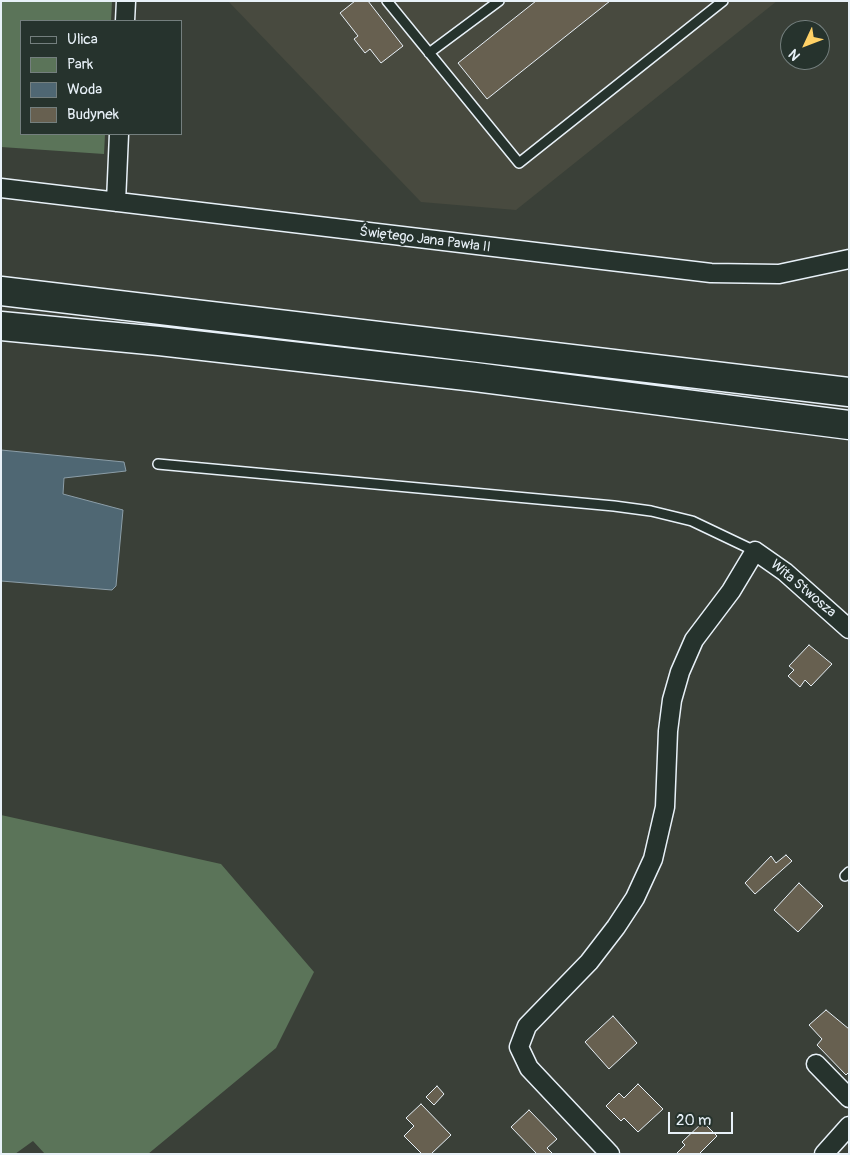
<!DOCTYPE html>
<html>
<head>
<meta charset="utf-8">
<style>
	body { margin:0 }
	#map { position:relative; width:850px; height:1155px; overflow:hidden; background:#3a4038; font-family:Pangolin,sans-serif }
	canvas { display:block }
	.frame { position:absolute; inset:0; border:2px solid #e8f1f8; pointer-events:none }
	.legend { position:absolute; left:20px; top:20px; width:162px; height:115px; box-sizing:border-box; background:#26332d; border:1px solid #747f7e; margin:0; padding:6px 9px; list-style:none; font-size:15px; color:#e8f1f8 }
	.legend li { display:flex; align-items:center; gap:10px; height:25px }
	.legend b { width:25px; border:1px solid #747f7e }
	.north { position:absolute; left:780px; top:20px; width:50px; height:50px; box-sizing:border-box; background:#26332d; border:1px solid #747f7e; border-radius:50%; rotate:227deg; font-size:14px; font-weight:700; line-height:20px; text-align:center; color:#e8f1f8 }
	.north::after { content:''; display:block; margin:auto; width:18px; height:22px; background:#ffd166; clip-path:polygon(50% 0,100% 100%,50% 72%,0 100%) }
	.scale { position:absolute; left:668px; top:1112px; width:65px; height:22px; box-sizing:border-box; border:2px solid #e8f1f8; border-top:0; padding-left:6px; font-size:15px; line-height:18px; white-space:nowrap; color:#e8f1f8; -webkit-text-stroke:4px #26332d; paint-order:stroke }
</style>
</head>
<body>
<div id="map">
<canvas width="850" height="1155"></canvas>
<div class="frame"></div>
<ul class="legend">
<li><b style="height:6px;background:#26332d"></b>Ulica</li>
<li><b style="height:14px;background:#5b7459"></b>Park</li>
<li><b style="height:14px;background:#4f6773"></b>Woda</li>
<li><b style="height:14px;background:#676050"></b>Budynek</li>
</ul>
<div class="north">N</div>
<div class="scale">20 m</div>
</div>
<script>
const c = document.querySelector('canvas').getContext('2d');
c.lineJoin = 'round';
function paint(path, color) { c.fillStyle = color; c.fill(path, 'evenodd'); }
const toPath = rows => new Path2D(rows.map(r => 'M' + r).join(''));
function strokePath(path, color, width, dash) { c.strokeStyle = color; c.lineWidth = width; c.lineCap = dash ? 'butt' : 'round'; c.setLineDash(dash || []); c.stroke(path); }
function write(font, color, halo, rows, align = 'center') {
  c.font = font + ' Pangolin,sans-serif'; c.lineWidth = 4.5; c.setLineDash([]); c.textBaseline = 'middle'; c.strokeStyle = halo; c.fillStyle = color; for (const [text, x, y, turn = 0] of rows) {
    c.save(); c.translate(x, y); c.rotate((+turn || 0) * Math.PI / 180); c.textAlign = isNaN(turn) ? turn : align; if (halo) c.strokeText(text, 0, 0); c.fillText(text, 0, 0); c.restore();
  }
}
paint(toPath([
	[228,1,777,1,516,210,421,202]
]), '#484a3f');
paint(toPath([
	[1,1,112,1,111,21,21,21,21,134,105,134,104,154,1,147],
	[1,815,221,864,314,972,276,1048,148,1154,45,1154,33,1141,15,1154,1,1154]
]), '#5b7459');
const water = toPath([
	[1,450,124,462,126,471,64,478,63,494,123,510,116,586,112,590,1,581,1,450]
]);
paint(water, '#4f6773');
strokePath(water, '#8c9ea8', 1);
const building = toPath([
	[355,1,368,1,403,46,381,63,370,49,365,53,354,39,358,36,340,13,355,1],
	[536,1,610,1,487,99,458,63,536,1],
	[809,645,832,664,811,686,805,680,800,687,788,676,794,670,789,666,809,645],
	[786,855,792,861,755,894,745,883,771,856,776,863,786,855],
	[799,883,823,906,798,932,774,910,799,883],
	[826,1010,849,1029,849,1072,846,1075,817,1045,822,1039,809,1025,826,1010],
	[613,1016,637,1043,609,1069,585,1042,613,1016],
	[638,1084,663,1109,638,1132,624,1118,621,1121,606,1106,619,1093,624,1098,638,1084],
	[437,1086,444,1094,434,1105,426,1097,437,1086],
	[421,1104,451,1135,431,1154,422,1154,404,1136,414,1126,406,1118,421,1104],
	[529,1110,557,1139,547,1148,553,1154,537,1154,511,1127,529,1110],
	[703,1122,717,1136,699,1154,676,1154,685,1145,682,1142,703,1122]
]);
paint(building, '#676050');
strokePath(building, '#e8f1f8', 1);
const service = toPath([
	[387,1,519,163,723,1],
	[429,53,499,1],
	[158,464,614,506,651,511,692,521,755,551],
	[845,876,849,872]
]);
const minor = toPath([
	[125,21,126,1],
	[1,188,711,273,779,274,849,259],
	[116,202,119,134],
	[816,1064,849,1098],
	[610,1154,529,1068,519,1047,527,1026,589,962,616,927,635,898,653,859,665,807,668,731,672,700,680,672,694,640,731,591,755,551,785,572,849,629],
	[824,1154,849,1126]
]);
const primary = toPath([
	[1,291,849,392],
	[1,326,159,341,475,377,849,425]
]);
strokePath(service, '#e8f1f8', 12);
strokePath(minor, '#e8f1f8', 21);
strokePath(primary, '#e8f1f8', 31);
strokePath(service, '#26332d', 9);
strokePath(minor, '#26332d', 18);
strokePath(primary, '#26332d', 28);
write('14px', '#e8f1f8', '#26332d', [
	["Świętego Jana Pawła II",425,240,7],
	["Wita Stwosza",803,589,40]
]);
</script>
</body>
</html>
